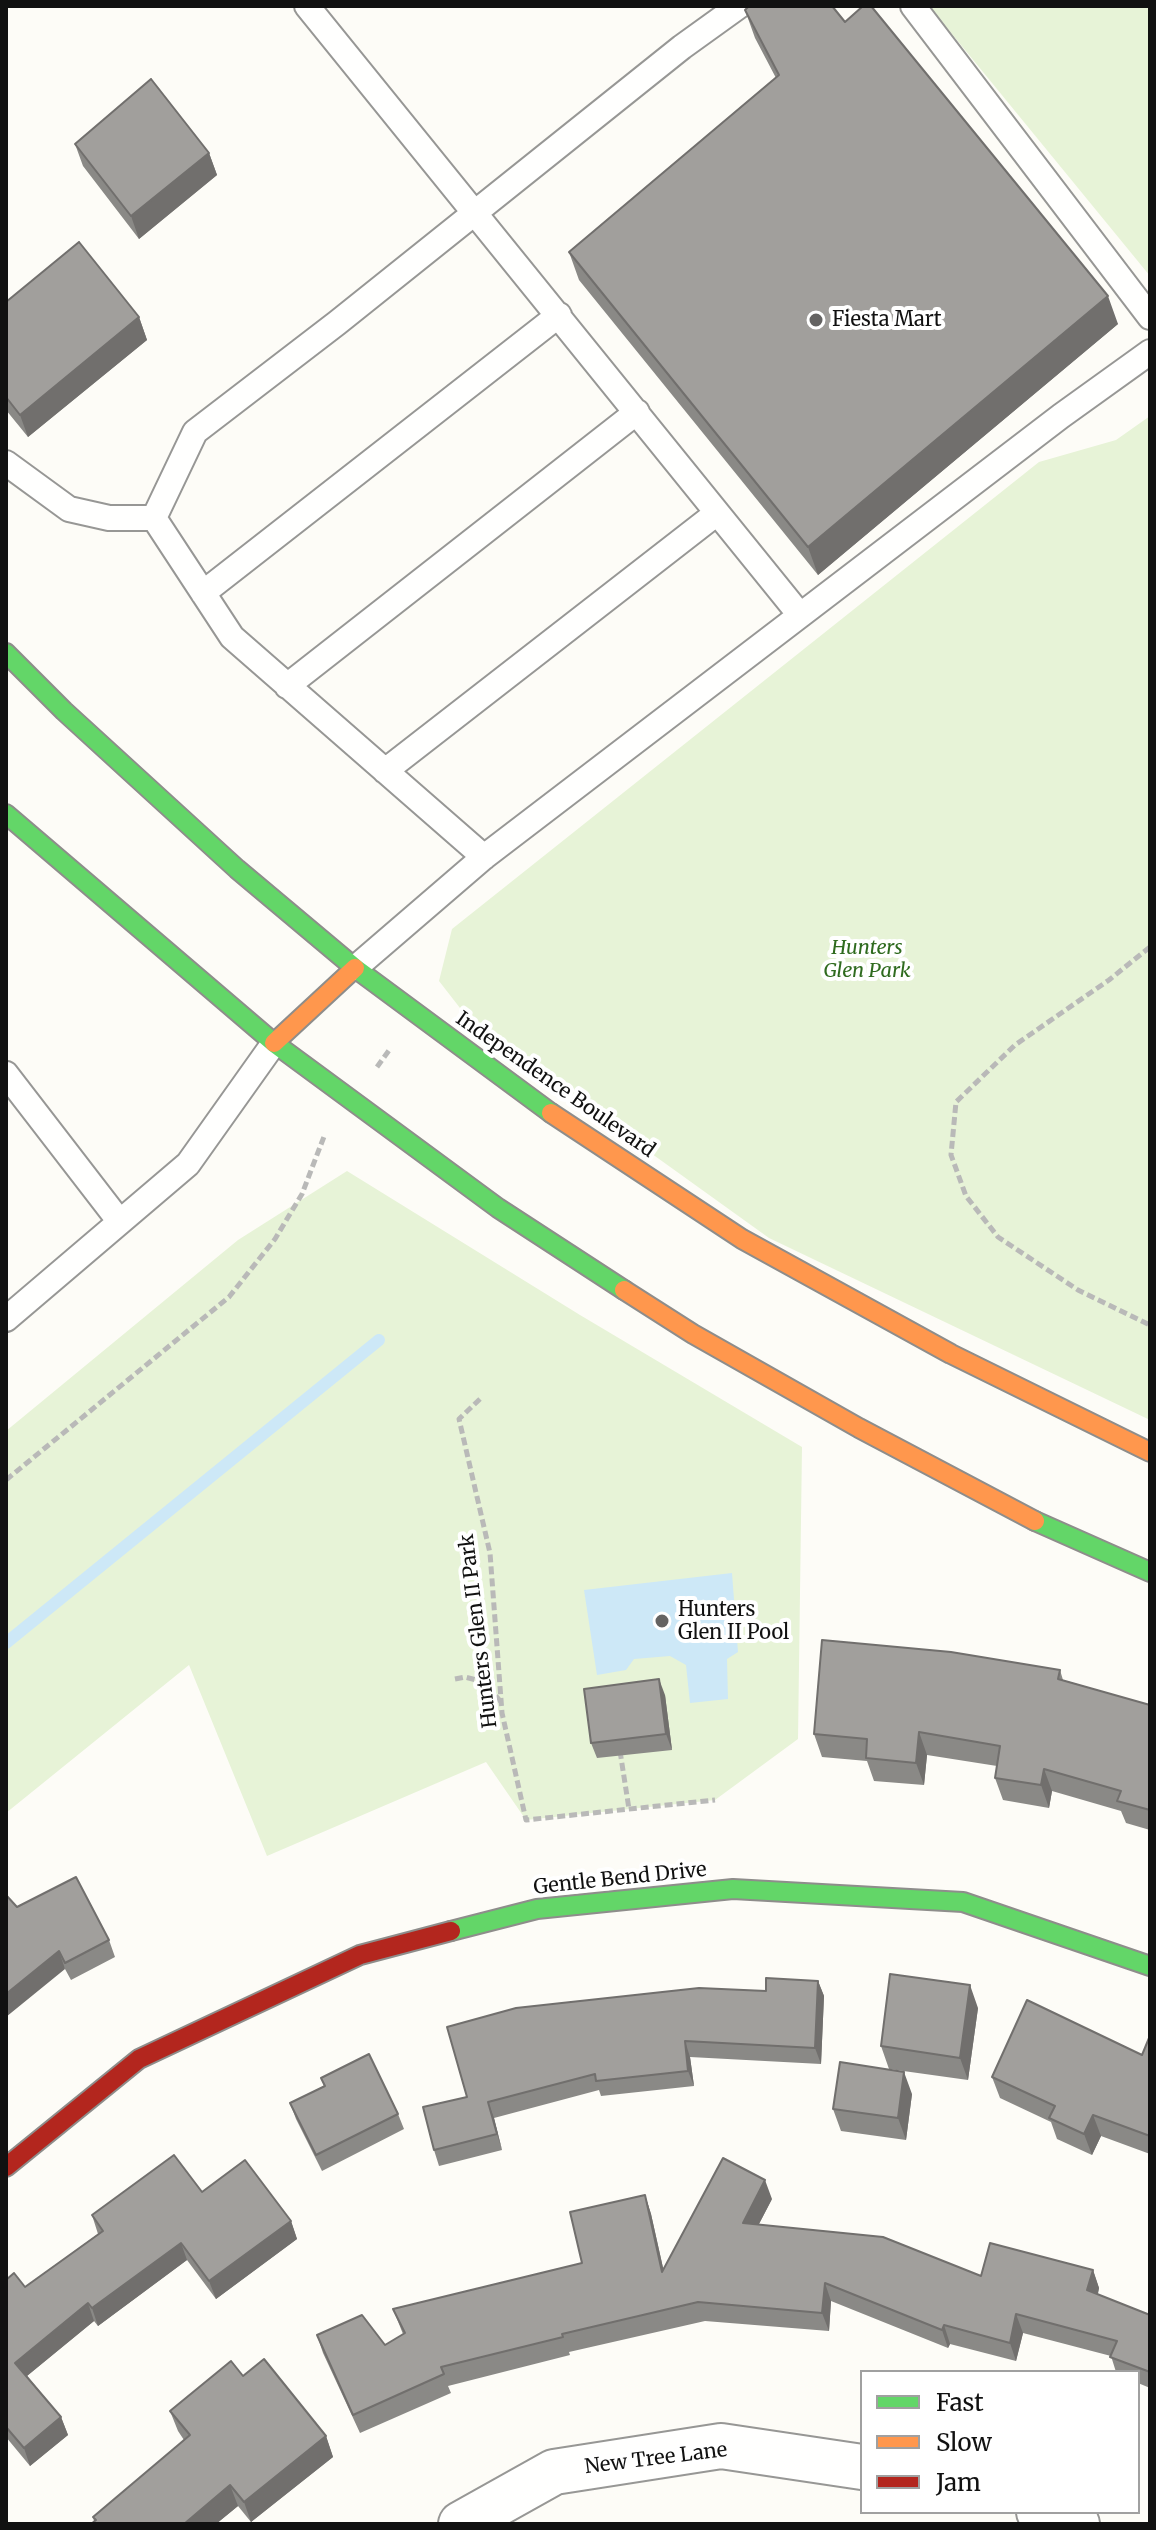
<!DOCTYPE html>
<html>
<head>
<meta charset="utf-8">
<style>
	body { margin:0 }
	#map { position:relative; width:1156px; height:2530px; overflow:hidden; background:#fdfcf7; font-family:Merriweather,serif }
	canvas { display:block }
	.frame { position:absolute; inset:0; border:8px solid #111; pointer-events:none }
	.legend { position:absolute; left:860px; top:2370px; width:280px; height:144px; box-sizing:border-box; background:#fff; border:2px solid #a0a0a0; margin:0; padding:10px 14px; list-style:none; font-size:24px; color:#111 }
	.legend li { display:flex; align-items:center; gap:16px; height:40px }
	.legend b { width:40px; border:2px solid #a0a0a0 }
</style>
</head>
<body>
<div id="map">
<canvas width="1156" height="2530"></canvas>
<div class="frame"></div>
<ul class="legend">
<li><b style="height:10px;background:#63d668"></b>Fast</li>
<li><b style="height:10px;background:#ff974d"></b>Slow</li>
<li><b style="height:10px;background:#b3261e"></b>Jam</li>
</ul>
</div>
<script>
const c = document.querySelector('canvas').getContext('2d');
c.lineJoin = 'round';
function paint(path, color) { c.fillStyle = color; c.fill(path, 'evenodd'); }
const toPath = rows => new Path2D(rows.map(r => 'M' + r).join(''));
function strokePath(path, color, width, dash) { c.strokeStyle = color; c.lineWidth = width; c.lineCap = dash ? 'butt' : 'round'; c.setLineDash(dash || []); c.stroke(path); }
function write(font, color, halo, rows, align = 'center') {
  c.font = font + ' Merriweather,serif'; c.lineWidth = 8; c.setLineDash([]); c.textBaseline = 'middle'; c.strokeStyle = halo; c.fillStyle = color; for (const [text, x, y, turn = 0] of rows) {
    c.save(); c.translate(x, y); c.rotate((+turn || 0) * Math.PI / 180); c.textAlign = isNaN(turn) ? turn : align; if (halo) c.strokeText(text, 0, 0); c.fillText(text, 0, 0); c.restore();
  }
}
paint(toPath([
	[929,6,1150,6,1150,276],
	[1150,416,1150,1420,769,1238,474,1026,439,981,452,929,1039,462,1116,440],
	[347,1171,580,1315,802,1447,798,1739,715,1800,526,1820,486,1762,267,1856,189,1665,6,1813,6,1431,238,1240]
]), '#e7f3d7');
paint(toPath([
	[732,1573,738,1652,727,1659,728,1699,690,1703,686,1665,670,1656,634,1659,626,1670,597,1675,584,1590]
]), '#cde8f7');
strokePath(toPath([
	[6,1643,379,1340]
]), '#cde8f7', 12);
const lane = toPath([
	[307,6,800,615],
	[913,6,1150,317],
	[6,463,69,509,109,518,154,518,195,432,337,323,682,47,739,6],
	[154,518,232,637,484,857],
	[203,593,559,315],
	[287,686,637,412],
	[385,771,717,513],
	[355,968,484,857,1061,416,1150,352],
	[6,1074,120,1222],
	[6,1319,188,1164,274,1043]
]);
const street = toPath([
	[1039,2512,1077,2524],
	[461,2524,554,2472,721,2446,862,2467]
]);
const fast = toPath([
	[6,653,64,711,237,869,355,968,551,1113],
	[6,814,274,1043,498,1208,624,1290],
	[1035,1521,1150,1572],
	[451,1931,537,1909,733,1889,963,1902,1150,1966]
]);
const slow = toPath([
	[274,1043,355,968],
	[551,1113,742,1239,951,1354,1150,1452],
	[624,1290,693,1334,859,1428,1035,1521]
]);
const jam = toPath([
	[6,2167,139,2059,360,1955,451,1931]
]);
strokePath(lane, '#979795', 28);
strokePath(street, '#979795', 48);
strokePath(fast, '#8e8d8b', 22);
strokePath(slow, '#8e8d8b', 22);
strokePath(jam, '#8e8d8b', 22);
strokePath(toPath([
	[1150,947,1109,980,1015,1045,956,1102,951,1155,966,1196,998,1237,1078,1290,1150,1325],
	[377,1067,390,1049],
	[480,1399,459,1419,490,1553,502,1713,526,1820,715,1800],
	[6,1480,229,1297,275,1239,302,1194,325,1134],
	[455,1679,465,1677,484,1682,501,1702],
	[620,1751,629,1809]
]), '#b9b9b8', 5, [8, 4]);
strokePath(lane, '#fffffe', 24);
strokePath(street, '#fffffe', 44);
strokePath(fast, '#63d668', 18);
strokePath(slow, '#ff974d', 18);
strokePath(jam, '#b3261e', 18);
paint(toPath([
	[745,10,845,22,1118,324,818,575,579,280,569,252,776,78,755,38],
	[75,144,209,153,217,175,139,239,83,166],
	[6,302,139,317,147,340,28,437,6,410],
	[1060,1670,1063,1680,1150,1705,1150,1830,1126,1823,1121,1811,1052,1791,1049,1808,1003,1800,995,1778,997,1766,927,1755,924,1785,874,1781,867,1761,822,1757,814,1734],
	[665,1695,672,1750,597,1758,591,1743],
	[17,1907,109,1940,115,1957,71,1980,65,1969],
	[818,1981,824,1996,821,2064,690,2057,694,2086,601,2096,599,2090,494,2118,502,2150,439,2166,434,2150,467,2097,766,1991],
	[978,2008,968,2080,889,2069,881,2046],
	[1150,2039,1150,2154,1101,2136,1092,2155,1057,2139,1051,2122,1000,2098,992,2077,1142,2055],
	[321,2078,398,2114,404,2129,322,2171,296,2119,290,2103,324,2086],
	[912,2094,906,2140,841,2131,833,2109],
	[202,2192,291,2221,297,2239,216,2299,187,2260,98,2326,94,2321,27,2376,61,2417,68,2435,30,2466,6,2437,6,2280,25,2287,98,2234,92,2215],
	[645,2195,651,2214,663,2268,772,2199,759,2224,981,2276,1093,2270,1099,2288,1098,2294,1150,2315,1150,2388,1138,2383,1138,2372,1116,2372,1111,2356,1023,2333,1016,2361,950,2344,948,2348,831,2301,829,2331,705,2321,569,2352,570,2355,448,2386,451,2393,360,2433,323,2353,317,2335,385,2345,403,2334,393,2309,582,2263],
	[243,2376,326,2436,333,2457,251,2522,238,2506,216,2524,91,2524,94,2521,93,2517,184,2440,178,2431,170,2411]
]), '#8a8986');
paint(toPath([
	[209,153,217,175,139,239,131,216],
	[1108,296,1118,324,818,575,808,547],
	[139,317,147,340,28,437,20,415],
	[659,1679,665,1695,672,1750,666,1734],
	[919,1732,927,1755,924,1785,916,1763],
	[1044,1769,1052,1791,1049,1808,1041,1785],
	[59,1951,65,1969,6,2017,6,1994],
	[818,1981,824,1996,821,2064,815,2048],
	[970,1985,978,2008,968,2080,960,2058],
	[685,2041,690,2057,694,2086,688,2071],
	[904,2072,912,2094,906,2140,898,2118],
	[488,2102,494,2118,502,2150,497,2134],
	[1093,2115,1101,2136,1092,2155,1084,2134],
	[765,2180,772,2199,750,2241,743,2223],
	[645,2195,651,2214,668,2290,662,2272],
	[291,2221,297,2239,216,2299,209,2281],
	[181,2243,187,2260,98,2326,92,2308],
	[1093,2270,1099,2288,1094,2309,1087,2290],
	[825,2283,831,2301,829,2331,822,2313],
	[88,2303,94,2321,22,2380,15,2363],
	[1016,2314,1023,2333,1016,2361,1010,2343],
	[944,2325,950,2344,948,2348,942,2330],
	[61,2417,68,2435,30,2466,24,2448],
	[326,2436,333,2457,251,2522,244,2502],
	[230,2485,238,2506,216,2524,184,2524]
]), '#716f6d');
const building = toPath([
	[749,6,832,6,845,22,863,6,871,6,1108,296,808,547,569,252,779,75,745,10,749,6],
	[151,79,209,153,131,216,75,144,151,79],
	[79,242,139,317,20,415,6,397,6,302,79,242],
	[822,1640,951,1652,1060,1670,1058,1679,1150,1705,1150,1810,1117,1801,1121,1791,1044,1769,1041,1785,995,1778,1000,1746,919,1732,916,1763,866,1758,867,1739,814,1734,822,1640],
	[659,1679,666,1734,591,1743,584,1689,659,1679],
	[76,1877,109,1940,65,1963,59,1951,6,1994,6,1895,17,1907,76,1877],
	[890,1974,970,1985,960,2058,881,2046,890,1974],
	[766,1978,818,1981,815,2048,685,2041,688,2071,596,2081,595,2074,488,2102,497,2134,434,2150,423,2107,467,2097,447,2027,516,2008,699,1988,766,1991,766,1978],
	[1027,2000,1142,2055,1149,2038,1150,2039,1150,2136,1093,2115,1084,2134,1049,2118,1055,2106,992,2077,1027,2000],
	[369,2054,398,2114,316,2155,290,2103,325,2086,321,2078,369,2054],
	[840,2062,904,2072,898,2118,833,2109,840,2062],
	[174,2155,202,2192,245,2160,291,2221,209,2281,181,2243,92,2308,88,2303,15,2363,61,2417,24,2448,6,2427,6,2280,14,2273,25,2287,103,2231,92,2215,174,2155],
	[723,2158,765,2180,743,2223,883,2237,981,2276,990,2243,1093,2270,1087,2290,1150,2315,1150,2372,1110,2357,1117,2341,1016,2314,1010,2343,944,2325,942,2330,825,2283,822,2313,698,2302,562,2334,563,2337,441,2367,444,2374,353,2415,317,2335,362,2315,385,2345,405,2333,393,2309,582,2263,570,2212,645,2195,662,2272,723,2158],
	[264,2359,326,2436,244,2502,230,2485,184,2524,91,2524,96,2520,93,2517,190,2435,170,2411,231,2361,243,2376,264,2359]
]);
paint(building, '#a19f9c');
strokePath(building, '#716f6d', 2);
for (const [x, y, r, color] of [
	[816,320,8,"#646362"],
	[662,1621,8,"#646362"]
]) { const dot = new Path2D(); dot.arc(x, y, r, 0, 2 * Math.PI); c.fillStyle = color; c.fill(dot); strokePath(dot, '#fff', 3); }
write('20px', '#111', '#fff', [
	["Fiesta Mart",832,320],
	["Hunters",678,1610],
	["Glen II Pool",678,1633]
], 'left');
write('italic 20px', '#2f6b1f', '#fff', [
	["Hunters",867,948],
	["Glen Park",867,971]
]);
write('20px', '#111', '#fff', [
	["Independence Boulevard",555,1085,35],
	["Hunters Glen II Park",479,1631,-97],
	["Gentle Bend Drive",620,1879,-6],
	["New Tree Lane",656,2459,-7]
]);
</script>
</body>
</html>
